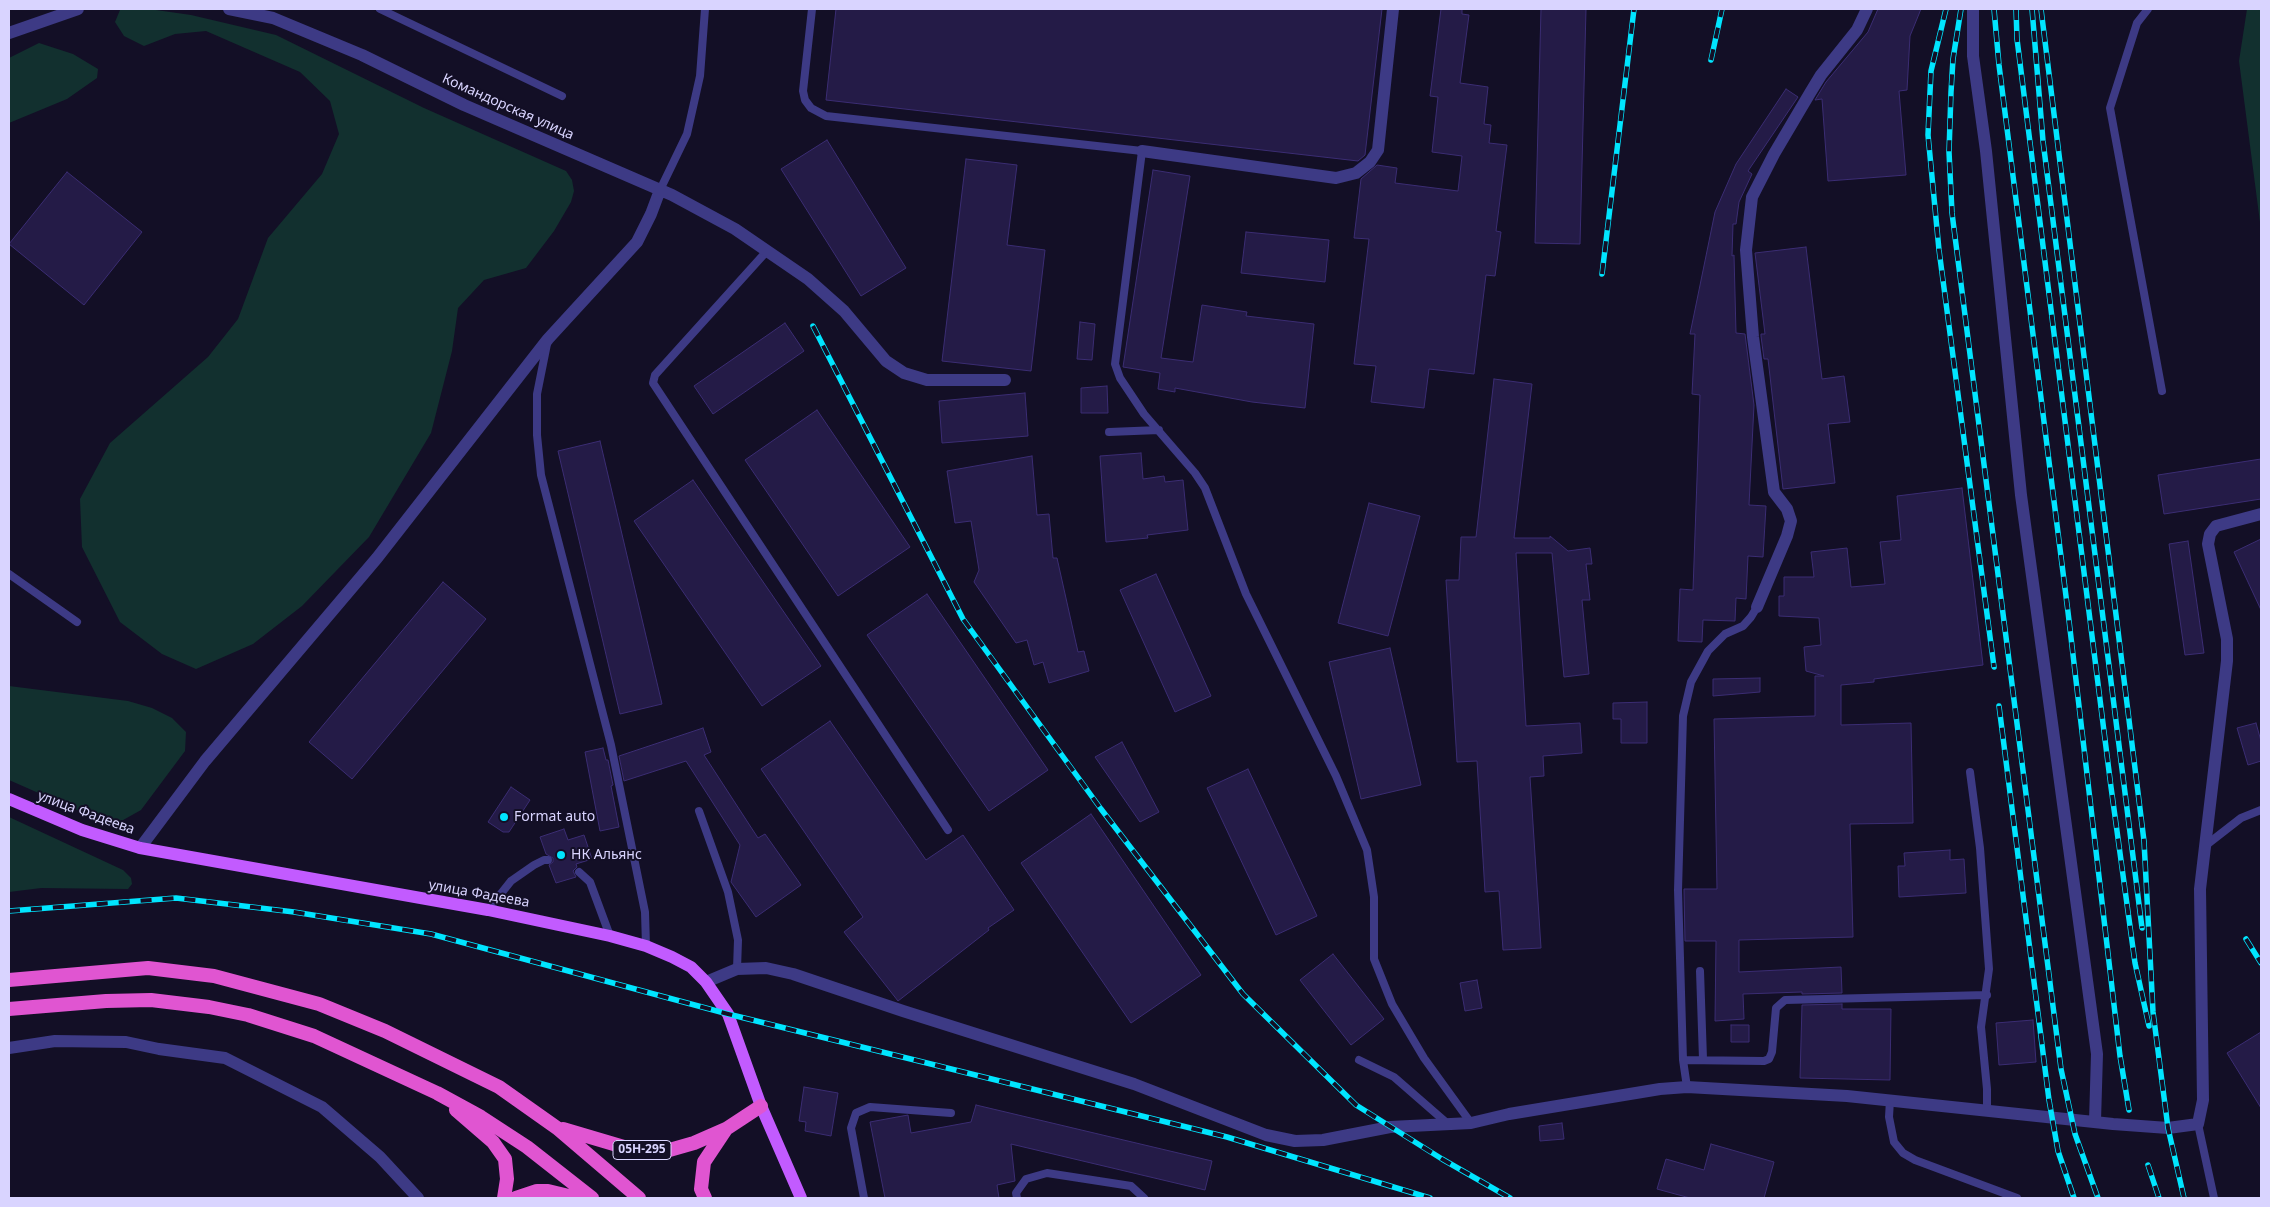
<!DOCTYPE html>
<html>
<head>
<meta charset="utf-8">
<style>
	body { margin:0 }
	#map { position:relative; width:2270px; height:1207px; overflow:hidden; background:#130f26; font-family:"Noto Sans",sans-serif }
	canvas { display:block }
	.frame { position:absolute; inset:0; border:10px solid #d9d4ff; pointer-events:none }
</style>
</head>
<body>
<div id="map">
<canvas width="2270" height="1207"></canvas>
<div class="frame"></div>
</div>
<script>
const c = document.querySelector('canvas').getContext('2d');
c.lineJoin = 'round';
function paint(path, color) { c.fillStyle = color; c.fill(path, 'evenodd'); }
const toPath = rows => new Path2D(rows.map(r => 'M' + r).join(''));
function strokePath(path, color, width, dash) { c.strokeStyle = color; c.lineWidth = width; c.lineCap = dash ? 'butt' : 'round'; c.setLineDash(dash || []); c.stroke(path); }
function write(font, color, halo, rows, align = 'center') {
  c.font = font + ' "Noto Sans",sans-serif'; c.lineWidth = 4; c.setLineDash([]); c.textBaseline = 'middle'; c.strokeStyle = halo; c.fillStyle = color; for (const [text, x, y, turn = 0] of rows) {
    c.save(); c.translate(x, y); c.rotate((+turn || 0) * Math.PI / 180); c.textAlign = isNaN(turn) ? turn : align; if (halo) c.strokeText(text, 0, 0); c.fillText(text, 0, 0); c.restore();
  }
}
paint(toPath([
	[128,9,149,9,191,15,276,35,424,108,566,171,572,180,574,191,571,202,554,231,526,268,484,280,458,308,452,351,431,433,369,537,302,606,253,644,196,669,162,654,120,622,82,547,80,499,110,443,208,357,238,319,268,238,322,174,339,134,330,101,300,72,206,31,175,34,144,46,124,36,115,22,120,10],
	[2247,9,2261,9,2261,230,2239,61],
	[39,43,73,54,98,69,97,78,67,99,9,123,9,58],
	[9,686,128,701,152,708,172,718,186,732,185,751,141,810,116,824,93,817,9,780],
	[9,817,123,870,131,878,132,884,128,889,41,888,9,892]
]), '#12302f');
const building = toPath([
	[836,9,1382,9,1365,155,1358,161,826,100,836,9],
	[1441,9,1462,9,1462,14,1469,15,1460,83,1488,87,1484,124,1491,125,1489,143,1507,145,1496,231,1501,232,1495,276,1486,275,1474,374,1429,369,1424,408,1371,402,1376,366,1354,364,1369,239,1354,238,1361,179,1377,165,1397,168,1395,183,1458,191,1462,156,1432,152,1438,97,1430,96,1441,9],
	[1541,9,1586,9,1580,244,1535,243,1541,9],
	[1878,9,1921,9,1910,36,1907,90,1899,91,1906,175,1828,181,1822,99,1815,100,1826,82,1868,32,1878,9],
	[1786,89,1798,97,1748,171,1752,174,1739,202,1736,224,1733,224,1732,256,1734,255,1736,333,1745,334,1754,405,1749,505,1766,506,1763,557,1748,556,1746,599,1736,598,1735,621,1703,620,1702,642,1678,641,1680,589,1693,590,1700,395,1692,394,1695,334,1690,334,1715,212,1736,164,1786,89],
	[827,140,906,268,861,296,781,169,827,140],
	[966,159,1017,165,1007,245,1045,250,1031,371,942,361,966,159],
	[1153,170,1190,176,1161,358,1193,362,1202,305,1247,312,1246,316,1314,324,1305,408,1252,402,1175,388,1175,392,1158,389,1160,373,1123,367,1153,170],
	[67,172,142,232,84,305,9,244,67,172],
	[1246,232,1329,240,1325,282,1241,273,1246,232],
	[1806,247,1822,379,1844,376,1850,422,1828,424,1835,483,1783,489,1768,359,1764,359,1761,336,1761,334,1765,334,1755,253,1806,247],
	[1080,322,1095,324,1092,360,1077,359,1080,322],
	[785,323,804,351,713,414,694,386,785,323],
	[1494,379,1532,384,1514,538,1550,538,1550,536,1568,551,1590,548,1592,564,1586,564,1590,600,1582,600,1589,674,1564,677,1552,553,1516,553,1526,726,1580,723,1582,753,1543,756,1544,776,1530,777,1541,948,1503,950,1499,891,1485,892,1477,761,1457,762,1446,580,1459,580,1461,537,1476,537,1494,379],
	[1107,386,1108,413,1081,413,1081,388,1107,386],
	[1025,393,1028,436,942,443,939,401,1025,393],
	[817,410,910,547,838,596,745,460,817,410],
	[600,441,662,704,620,714,558,451,600,441],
	[1141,453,1143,479,1164,476,1165,482,1183,480,1188,530,1147,535,1148,538,1106,542,1100,456,1141,453],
	[1032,456,1037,515,1049,514,1053,558,1057,558,1078,652,1084,651,1089,671,1049,683,1043,662,1034,665,1027,640,1016,643,974,582,979,570,971,521,955,523,947,471,1032,456],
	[2261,459,2261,499,2164,514,2158,475,2261,459],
	[693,480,821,666,762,706,634,521,693,480],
	[1962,488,1983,665,1874,679,1874,682,1841,685,1841,725,1911,723,1913,823,1850,824,1853,937,1739,940,1739,972,1841,967,1842,993,1802,994,1802,992,1743,994,1744,1019,1715,1021,1716,941,1685,941,1684,889,1717,889,1714,719,1815,716,1815,676,1824,676,1806,671,1804,647,1821,645,1819,618,1779,616,1779,596,1784,596,1784,577,1814,577,1811,552,1847,548,1851,587,1885,584,1880,542,1901,540,1897,496,1962,488],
	[1369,503,1420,516,1388,636,1338,623,1369,503],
	[2261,539,2261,610,2234,552,2261,539],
	[2188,541,2204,653,2185,655,2169,544,2188,541],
	[1156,574,1211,696,1175,712,1120,590,1156,574],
	[443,582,486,619,352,779,309,742,443,582],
	[927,594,1048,770,989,811,867,635,927,594],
	[1390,648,1421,785,1361,799,1329,662,1390,648],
	[1760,678,1760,692,1713,696,1713,679,1760,678],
	[1647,702,1647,743,1621,743,1621,719,1613,719,1613,703,1647,702],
	[830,721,926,860,963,835,1014,910,988,928,989,930,898,1001,844,932,863,917,761,769,830,721],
	[2256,723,2261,741,2261,761,2248,765,2237,728,2256,723],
	[703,728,711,752,704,755,758,838,765,834,801,885,756,917,731,882,740,845,686,761,624,781,619,756,703,728],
	[1122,742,1159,812,1140,822,1095,757,1122,742],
	[603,748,606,760,608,760,613,785,611,786,619,827,600,831,585,752,603,748],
	[1248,769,1317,916,1276,935,1207,788,1248,769],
	[511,787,530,800,509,832,503,832,488,822,511,787],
	[1091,814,1201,975,1131,1023,1021,863,1091,814],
	[564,829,568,840,584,835,592,859,576,864,577,867,573,871,576,877,556,883,549,865,553,862,553,858,546,854,540,837,564,829],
	[1950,850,1950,860,1964,859,1966,893,1899,897,1898,866,1905,866,1904,853,1950,850],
	[1333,954,1384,1019,1351,1045,1300,980,1333,954],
	[1477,980,1482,1008,1465,1011,1460,983,1477,980],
	[1842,1004,1842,1009,1891,1009,1890,1080,1800,1078,1802,1005,1842,1004],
	[2033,1020,2036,1062,1999,1065,1996,1023,2033,1020],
	[1731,1025,1749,1025,1749,1042,1731,1042,1731,1025],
	[2261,1032,2261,1108,2227,1053,2261,1032],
	[804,1087,838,1093,831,1136,805,1131,806,1122,799,1121,804,1087],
	[976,1105,1212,1161,1205,1190,1011,1144,1015,1181,997,1185,999,1198,885,1198,870,1122,908,1115,911,1133,971,1122,976,1105],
	[1562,1123,1564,1139,1540,1141,1539,1126,1562,1123],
	[1711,1144,1774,1162,1764,1198,1690,1198,1657,1189,1666,1159,1704,1170,1711,1144]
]);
paint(building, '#241b47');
strokePath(building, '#3b2d73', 1);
strokePath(toPath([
	[380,9,562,96],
	[812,9,803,91,805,100,811,108,826,116,1142,151,1115,364,1120,378,1144,414,1195,473,1205,488,1246,594,1336,776,1367,850,1374,897,1374,959,1392,1004,1424,1058,1471,1123],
	[2148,9,2137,23,2110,108,2162,391],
	[660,190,687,134,700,76,705,9],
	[766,252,655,375,653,383,948,830],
	[547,344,537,394,537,435,541,475,611,745,645,912,646,946],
	[1109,432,1159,430],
	[9,574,77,622],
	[1970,772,1980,848,1989,969,1981,1027,1987,1089,1987,1110],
	[699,811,728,892,738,940,737,969],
	[2205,846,2241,818,2261,810],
	[579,872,590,882,610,936],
	[488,910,511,881,534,865,544,860,548,860],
	[1700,971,1703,1059],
	[1359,1060,1394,1077,1448,1124],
	[1683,1060,1764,1061,1769,1059,1772,1052,1776,1008,1785,1000,1987,995],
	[1687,1087,1683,1060,1678,890,1683,716,1691,682,1708,651,1725,634,1743,626,1751,617,1757,607],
	[1890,1100,1889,1117,1894,1142,1903,1153,1915,1160,2017,1198],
	[2198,1124,2214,1198],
	[864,1198,851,1128,856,1113,870,1107,951,1113],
	[1017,1198,1016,1193,1026,1179,1047,1173,1131,1186,1144,1198]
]), '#3d3a85', 8);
strokePath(toPath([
	[229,9,273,18,362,55,464,105,672,195,735,229,808,279,844,311,886,361,904,373,927,380,1005,380],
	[1973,9,1973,56,1986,151,2021,495,2097,1054,2095,1121],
	[9,33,78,9],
	[1142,151,1336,178,1356,173,1370,162,1378,150,1393,9],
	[1757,607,1787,536,1791,521,1787,509,1774,492,1753,337,1746,250,1752,197,1774,154,1810,93,1821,75,1857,30,1867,9],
	[140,848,205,761,377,558,548,339,637,242,651,214,660,190],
	[706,982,737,969,766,968,793,974,903,1011,1134,1084,1266,1135,1295,1141,1323,1140,1390,1127,1471,1123,1509,1114,1660,1089,1687,1087,1847,1096,2113,1124,2168,1128,2198,1124,2203,1100,2200,889,2227,661,2227,639,2208,544,2210,534,2216,526,2261,514],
	[9,1048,55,1041,126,1042,159,1049,225,1058,322,1107,380,1157,418,1198]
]), '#3d3a85', 12);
strokePath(toPath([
	[9,799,82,830,140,848,488,910,610,936,646,946,672,957,691,967,706,982,728,1014,761,1106,801,1198]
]), '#c25bff', 12);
strokePath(toPath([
	[9,980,148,968,214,976,319,1004,385,1031,499,1087,557,1128,639,1198],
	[9,1009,106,1001,151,1000,209,1007,248,1015,314,1036,437,1093,481,1117,527,1147,592,1198],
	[456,1110,493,1142,505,1159,507,1179,504,1198],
	[563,1129,634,1150,666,1151,694,1143,726,1129,761,1106],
	[516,1198,537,1191,548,1191,577,1198],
	[705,1198,701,1189,704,1162,726,1129]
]), '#e055d1', 14);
const rail = toPath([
	[1946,9,1931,71,1928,135,1939,250,1994,667],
	[1961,9,1953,59,1951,92,1949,152,1952,213,2061,1069,2075,1134,2098,1198],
	[1994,9,1999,65,2068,612,2120,1056,2129,1110],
	[2016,9,2017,39,2111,787,2135,963,2149,1026],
	[2032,9,2043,141,2142,928],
	[2041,9,2144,841,2153,1012,2168,1128,2184,1198],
	[1711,60,1722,9],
	[1602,274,1634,9],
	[813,326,963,619,1101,809,1243,994,1356,1105,1442,1159,1510,1198],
	[1999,706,2049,1100,2058,1151,2074,1198],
	[9,911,176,898,294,912,431,934,728,1014,1227,1137,1430,1198],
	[2246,939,2261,963],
	[2148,1165,2159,1198]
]);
strokePath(rail, '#00e5ff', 5.5);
strokePath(rail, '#130f26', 4, [11]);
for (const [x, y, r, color] of [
	[504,817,5,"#00e5ff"],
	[561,855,5,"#00e5ff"]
]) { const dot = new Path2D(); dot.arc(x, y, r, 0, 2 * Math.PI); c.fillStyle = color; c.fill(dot); strokePath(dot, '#130f26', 2); }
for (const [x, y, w] of [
	[642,1150,58]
]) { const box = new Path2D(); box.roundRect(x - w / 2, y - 9.5, w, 19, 4); c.fillStyle = '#130f26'; c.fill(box); strokePath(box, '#d9d4ff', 1); }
write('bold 12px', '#d9d4ff', null, [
	["05Н-295",642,1150]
]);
write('14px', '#d9d4ff', '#130f26', [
	["Командорская улица",508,107,24],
	["улица Фадеева",86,813,20],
	["улица Фадеева",479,894,10]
]);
write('14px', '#d9d4ff', '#130f26', [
	["Format auto",514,817],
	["НК Альянс",571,855]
], 'left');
</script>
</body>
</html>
